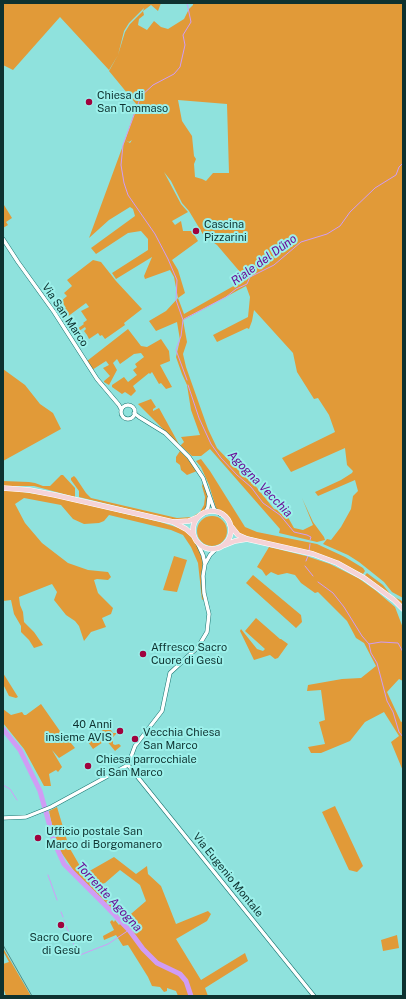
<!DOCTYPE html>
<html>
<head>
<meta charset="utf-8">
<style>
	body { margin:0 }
	#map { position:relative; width:406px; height:999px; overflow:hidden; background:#8fe2dd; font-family:"Public Sans",sans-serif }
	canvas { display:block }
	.frame { position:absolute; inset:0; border:4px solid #0e3230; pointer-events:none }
</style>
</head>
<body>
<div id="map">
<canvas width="406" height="999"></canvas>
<div class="frame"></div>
</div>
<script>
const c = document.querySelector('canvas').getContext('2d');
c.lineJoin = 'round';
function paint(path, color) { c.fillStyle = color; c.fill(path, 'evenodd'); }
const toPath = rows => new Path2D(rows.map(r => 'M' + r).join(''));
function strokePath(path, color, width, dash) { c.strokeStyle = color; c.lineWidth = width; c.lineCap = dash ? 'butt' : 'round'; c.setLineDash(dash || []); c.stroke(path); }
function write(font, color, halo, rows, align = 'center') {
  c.font = font + ' "Public Sans",sans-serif'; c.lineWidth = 4; c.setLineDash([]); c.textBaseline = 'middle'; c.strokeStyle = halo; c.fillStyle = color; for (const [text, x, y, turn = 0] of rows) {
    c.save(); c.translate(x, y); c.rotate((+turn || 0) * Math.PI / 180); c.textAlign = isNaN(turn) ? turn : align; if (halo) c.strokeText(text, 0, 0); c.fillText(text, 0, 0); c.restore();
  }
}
paint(toPath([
	[3,3,161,3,158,11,151,5,143,11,144,15,139,19,138,25,147,30,154,21,161,27,168,29,184,19,189,9,193,5,193,3,403,3,403,598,392,592,384,582,359,562,348,555,323,544,327,539,331,540,341,527,351,509,353,496,358,491,355,480,318,496,315,492,341,480,352,473,353,471,347,465,345,448,291,472,282,458,335,432,329,415,318,398,314,399,297,372,293,353,254,310,252,321,249,329,247,328,217,342,213,335,248,317,250,297,246,286,183,320,187,342,183,354,186,367,208,429,217,448,237,469,253,483,274,509,285,512,294,528,303,530,313,525,302,498,313,522,324,537,325,540,317,542,279,533,280,529,210,449,201,456,192,456,181,446,172,438,138,404,151,399,156,407,153,409,153,411,159,408,180,446,184,442,181,437,200,435,191,410,187,385,182,374,176,357,180,340,177,322,156,331,149,321,166,311,178,298,174,277,170,270,145,279,144,276,152,257,116,279,112,273,148,250,148,239,141,231,128,233,96,254,91,248,135,216,133,209,130,207,109,220,89,238,125,140,130,143,132,140,129,142,125,140,137,105,109,71,118,55,125,32,130,24,143,11,144,8,129,23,124,31,118,55,109,70,60,17,13,70,3,65],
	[178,100,227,104,229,173,213,173,206,181,202,179,195,177,194,164,196,159,194,156,192,136,182,121],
	[164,172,171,181,182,203,189,211,204,236,217,245,246,279,184,314,178,298,185,293,178,270,172,260,198,241,192,231,183,231,181,221,175,225,172,221,188,212,181,204],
	[4,205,12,218,6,222,8,225,3,228],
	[93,260,101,262,116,281,142,309,124,323,125,325,105,339,102,335,100,336,98,333,89,339,87,335,84,331,86,329,85,327,79,331,77,329,84,324,83,323,87,320,81,311,89,307,86,303,63,320,59,313,66,308,63,303,60,304,59,303,67,296,64,293,72,286,67,280],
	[128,329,141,346,147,347,161,339,169,351,170,361,160,365,172,387,166,389,161,383,159,384,152,372,150,374,149,373,133,386,136,391,131,396,125,392,122,394,112,387,112,385,124,377,128,382,137,375,133,370,137,367,135,364,144,357,141,353,134,354,120,364,117,359,113,363,117,370,109,385,104,382,104,381,110,376,103,368,109,365,106,361,92,370,87,361],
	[3,369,25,385,40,404,53,413,61,429,3,461],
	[180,451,187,458,197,471,187,475,181,470,180,465,176,462,176,457],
	[201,459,210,471,245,527,257,532,317,544,345,557,363,568,365,571,363,574,342,564,240,534,232,526,227,518,216,508,209,485,201,467,196,461],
	[61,475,63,475,75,488,75,497,34,486,3,486,3,481,29,482,35,483,43,486,50,486],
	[74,476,76,478,86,493,91,498,177,518,192,517,200,512,204,505,205,497,202,486,203,483,208,497,207,505,205,510,202,513,193,518,182,520,169,519,79,497,79,491,71,480,71,478],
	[3,491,16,491,50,496,160,522,182,529,189,534,198,547,203,560,201,579,204,599,202,600,198,563,191,547,183,535,171,530,109,515,104,521,99,523,84,524,73,519,61,505,24,498,15,504,25,523,42,543,68,563,88,570,108,572,111,577,108,580,97,579,94,580,98,593,113,608,111,614,102,618,106,627,91,632,84,641,79,626,75,621,66,615,54,600,57,592,52,584,19,597,20,605,23,612,24,622,34,632,43,645,34,648,29,640,21,632,21,626,14,614,11,600,3,601],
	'197 531a15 15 0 1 1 30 0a15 15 0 1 1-30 0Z',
	[269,547,306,556,330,564,358,578,375,590,395,607,403,628,403,681,399,679,387,692,401,722,403,721,403,771,391,742,399,736,384,712,365,722,350,741,321,753,311,753,308,747,325,744,319,722,325,720,321,690,307,691,308,685,342,679,361,678,376,666,364,643,356,638,347,621,318,592,315,593,301,583,295,575,287,573,278,575,271,572,266,576,262,570,257,567],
	[174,556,187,560,177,592,163,590],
	[367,573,383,585,391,595,402,601,403,606,364,576],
	[253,575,301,615,302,622,296,628,246,583],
	[256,618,280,639,281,639,288,644,278,658,275,659,270,655,254,660,240,631,241,629,257,649,263,651,265,649,245,631],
	[3,673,18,697,16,698,9,696,3,684],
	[41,704,62,734,57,738,59,741,66,737,75,748,59,758,52,750,62,767,58,772,56,770,49,774,51,786,44,786,24,749,3,723,3,709,11,715,22,712,24,715,26,715],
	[108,726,113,733,117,733,113,737,113,744,115,745,119,744,121,746,115,751,106,740,93,749,88,742],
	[335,806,363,866,357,872,349,870,322,812],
	[57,807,69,847,80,866,86,873,114,857,136,874,147,866,148,874,161,886,176,924,208,911,211,914,207,921,176,939,201,980,245,953,248,961,205,988,208,996,178,996,176,991,167,988,167,991,164,992,160,987,152,986,148,977,128,945,123,946,116,935,104,940,103,936,114,930,110,922,112,920,114,922,115,920,119,925,123,921,96,893,76,874,61,852,55,839,49,811],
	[120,870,140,885,146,901,125,919,97,888,98,885,105,883],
	[397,935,399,948,383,951,381,940],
	[3,948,31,996,6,996,3,987,3,964,9,962,3,951]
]), '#e19a38');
strokePath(toPath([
	[184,319,226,297,236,289,247,284,250,277,274,265,301,242,327,234,340,226,350,212,375,188,396,175,399,167,403,163],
	[187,380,176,350,181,336,183,320,176,300,177,280,168,259,155,234,128,195,124,183,121,165,123,145,141,96,153,85,174,74,180,67,185,45,183,35,191,22,187,3],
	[188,385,199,418,211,444,221,458,237,475,251,487,263,503,280,515,294,532,307,535,311,537,310,540],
	[309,551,310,544],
	[306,561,308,556],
	[305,566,313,576],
	[318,582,333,593,344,607,362,636,369,644,381,642,398,643,403,652],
	[369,644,371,653,377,663,387,701,393,712,399,732,403,737],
	[3,785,10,789,17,800],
	[48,875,57,900],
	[61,912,63,917],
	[64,920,65,924],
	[66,926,78,954,80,955,108,944,129,930]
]), '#d09cf5', 1);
strokePath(toPath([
	[3,729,20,750,40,791,55,844,64,864,107,907,129,930,143,949,157,963,180,974,186,981,191,996]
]), '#d09cf5', 5);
const minor = toPath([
	[3,239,18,262,54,312,97,379,119,405,121,409],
	'121 412a7 7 0 1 1 14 0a7 7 0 1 1-14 0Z',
	[134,413,139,417,165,433,189,457,203,478,214,509,220,514],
	[205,513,208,507,209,498],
	[197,542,203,555,205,564],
	[128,765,314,996],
	[3,818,26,817,51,807,128,765,135,746,162,711,170,673,198,647,207,632,209,614,204,593,203,576,205,564,210,555,216,549]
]);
const major = toPath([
	[3,488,29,490,55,495,173,522,186,529,194,536],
	'193 530a19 19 0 1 1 38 0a19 19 0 1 1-38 0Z',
	[174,522,189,521,198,517],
	[230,525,238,535,247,539,313,554,337,563,364,578,394,600,403,609],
	[225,545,235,541,247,539]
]);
strokePath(minor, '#187571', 4.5);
strokePath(major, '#fff', 5.5);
strokePath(minor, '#fff', 3.5);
strokePath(major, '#f5d3d7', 4.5);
strokePath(toPath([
	[3,945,32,996]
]), '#508d89', 1);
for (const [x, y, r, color] of [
	[89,102,4,"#a0013d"],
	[196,231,4,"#a0013d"],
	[143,654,4,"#a0013d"],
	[120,731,4,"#a0013d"],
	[135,739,4,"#a0013d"],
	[88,766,4,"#a0013d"],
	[38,838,4,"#a0013d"],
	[61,925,4,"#a0013d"]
]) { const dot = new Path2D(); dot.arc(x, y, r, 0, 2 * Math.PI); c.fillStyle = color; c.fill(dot); strokePath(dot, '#9cf0ea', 1.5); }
write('11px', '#0e3230', '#9cf0ea', [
	["Chiesa di",97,96],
	["San Tommaso",97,109],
	["Cascina",204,225],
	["Pizzarini",204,238],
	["Affresco Sacro",151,648],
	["Cuore di Gesù",151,661],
	["40 Anni",112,725,"right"],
	["insieme AVIS",112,738,"right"],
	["Vecchia Chiesa",143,733],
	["San Marco",143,746],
	["Chiesa parrocchiale",96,760],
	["di San Marco",96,773],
	["Ufficio postale San",46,832],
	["Marco di Borgomanero",46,845],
	["Sacro Cuore",61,938,"center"],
	["di Gesù",61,951,"center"]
], 'left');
write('11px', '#0e3230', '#9cf0ea', [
	["Via San Marco",65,315,56],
	["Via Eugenio Montale",228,875,51]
]);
write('italic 12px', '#6b0b97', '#9cf0ea', [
	["Riale del Dűno",264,260,-36],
	["Agogna Vecchia",260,484,46],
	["Torrente Agogna",109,897,47]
]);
</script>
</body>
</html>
